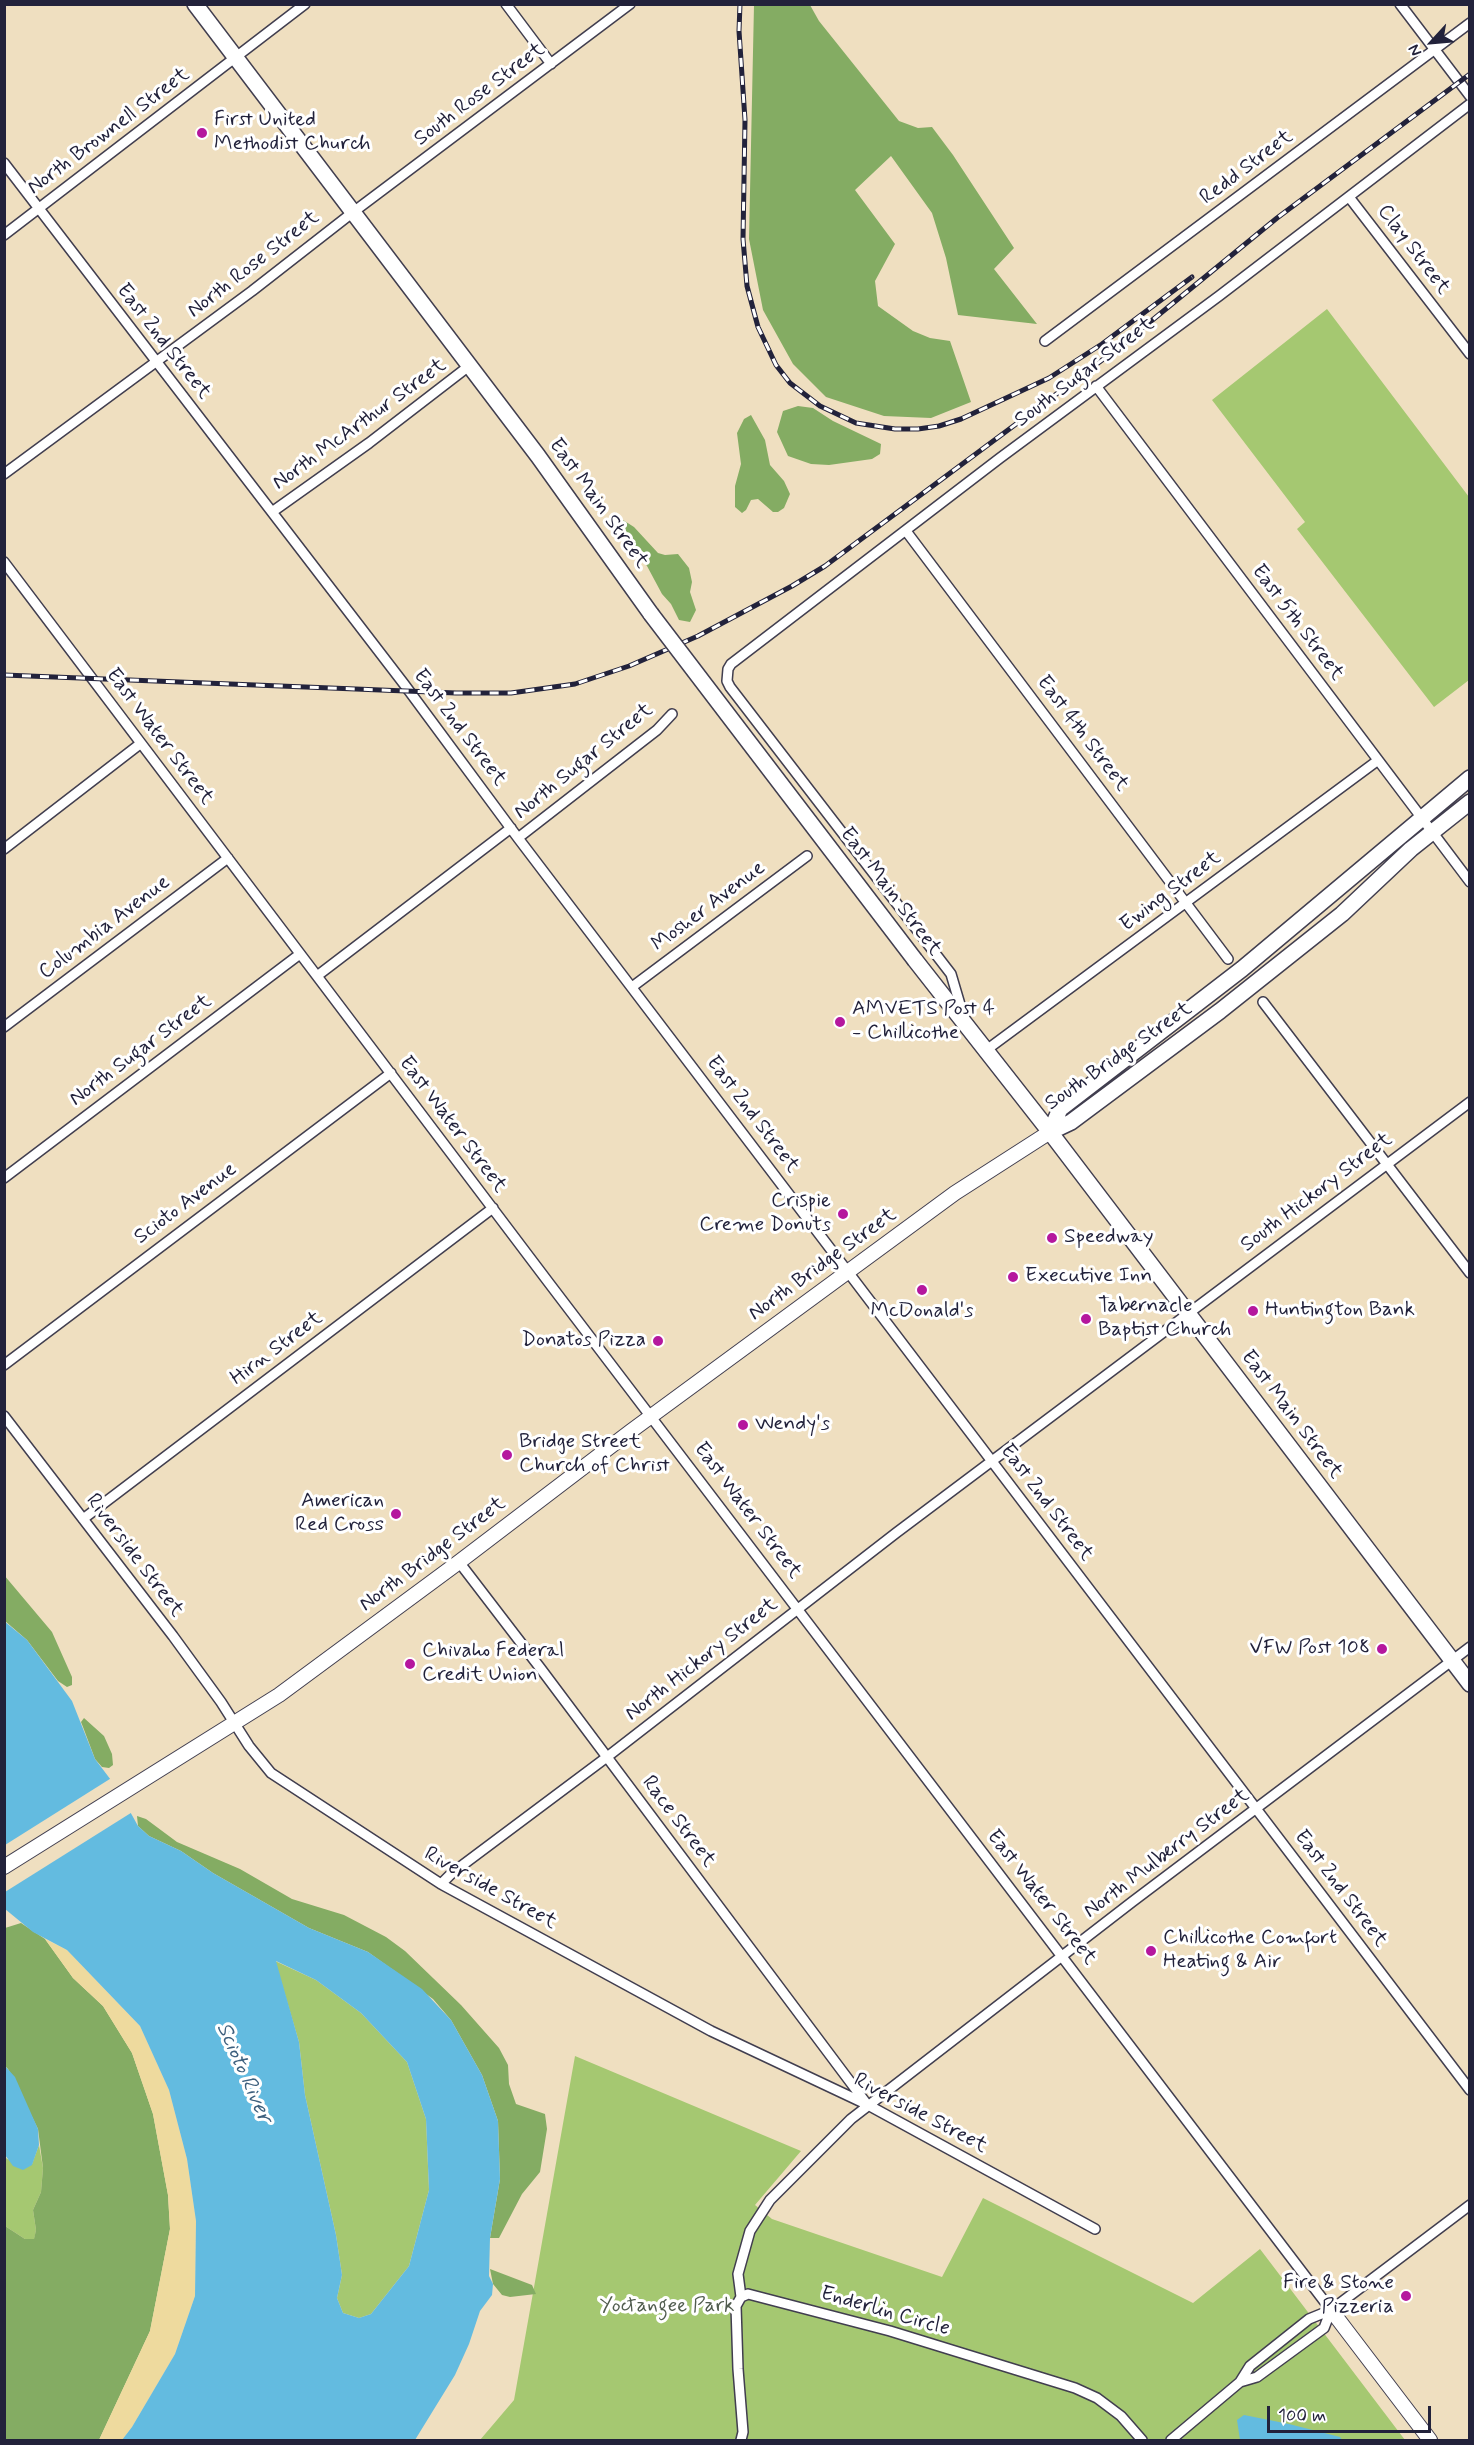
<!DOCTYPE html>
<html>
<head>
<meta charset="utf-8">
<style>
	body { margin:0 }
	#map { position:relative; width:1474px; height:2445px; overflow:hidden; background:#efdfc0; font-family:Mynerve,sans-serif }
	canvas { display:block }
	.frame { position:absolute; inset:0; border:6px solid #22223b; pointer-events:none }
	.north { position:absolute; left:1402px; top:12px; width:60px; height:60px; -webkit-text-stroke:4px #fff; paint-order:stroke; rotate:244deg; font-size:16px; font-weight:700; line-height:24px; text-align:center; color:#22223b }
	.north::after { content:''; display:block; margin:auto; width:21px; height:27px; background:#22223b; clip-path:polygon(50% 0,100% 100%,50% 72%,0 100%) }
	.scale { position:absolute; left:1267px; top:2406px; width:164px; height:27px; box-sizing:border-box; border:3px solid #22223b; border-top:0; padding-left:8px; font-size:18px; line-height:21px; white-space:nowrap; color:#22223b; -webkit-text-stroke:4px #fff; paint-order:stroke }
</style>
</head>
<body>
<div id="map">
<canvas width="1474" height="2445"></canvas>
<div class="frame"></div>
<div class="north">N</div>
<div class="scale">100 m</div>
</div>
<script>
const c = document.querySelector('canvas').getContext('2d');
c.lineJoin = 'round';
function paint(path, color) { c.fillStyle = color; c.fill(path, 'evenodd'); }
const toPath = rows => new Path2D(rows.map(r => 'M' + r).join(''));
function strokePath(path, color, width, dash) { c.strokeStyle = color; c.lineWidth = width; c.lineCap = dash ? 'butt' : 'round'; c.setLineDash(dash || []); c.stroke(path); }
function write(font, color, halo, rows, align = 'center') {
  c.font = font + ' Mynerve,sans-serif'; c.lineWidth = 6; c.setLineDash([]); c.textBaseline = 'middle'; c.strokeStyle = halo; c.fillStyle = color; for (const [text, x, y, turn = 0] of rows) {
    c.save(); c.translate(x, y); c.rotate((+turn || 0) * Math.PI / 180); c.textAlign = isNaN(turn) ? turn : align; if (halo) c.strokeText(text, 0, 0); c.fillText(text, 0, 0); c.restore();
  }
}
paint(toPath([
	[1327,309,1469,497,1469,680,1434,707,1297,529,1305,522,1212,400],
	[275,1961,316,1980,361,2013,407,2062,426,2119,429,2190,409,2266,371,2314,359,2318,343,2313,337,2298,342,2275,336,2235,305,2095,299,2042],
	[575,2056,801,2151,755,2205,772,2219,942,2277,983,2198,1193,2303,1260,2249,1405,2440,480,2440,514,2400],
	[39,2145,43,2168,41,2192,33,2210,36,2230,34,2240,25,2239,5,2226,4,2155,7,2159,32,2164]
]), '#a5c871');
paint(toPath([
	[754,5,810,5,819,21,899,121,918,128,932,127,953,155,1014,248,994,269,1037,324,958,315,946,258,932,213,891,156,855,190,895,244,875,281,878,306,913,331,930,338,950,341,971,402,931,418,884,416,826,397,793,364,763,310,749,239],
	[798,406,813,408,833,421,881,444,880,454,872,459,829,465,811,464,788,456,777,432,783,411],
	[751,415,765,440,770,465,784,481,790,494,784,508,778,512,773,512,758,499,751,500,746,510,742,513,735,507,735,486,741,464,737,433,744,419],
	[623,520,634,527,658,553,665,555,678,554,689,568,692,582,690,592,696,610,690,622,679,620,671,604,662,594,647,566,626,537],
	[4,1575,52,1632,72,1677,72,1685,67,1687,58,1681,27,1640,5,1621],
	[84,1718,104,1736,112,1754,113,1765,109,1768,102,1767,95,1759,83,1727,81,1722],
	[137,1816,146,1819,177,1842,240,1869,292,1899,344,1915,386,1937,405,1951,461,2005,499,2048,508,2065,509,2084,516,2104,545,2114,547,2129,540,2172,522,2194,499,2238,490,2238,500,2179,498,2121,482,2075,451,2020,433,1999,368,1952,309,1928,213,1873,181,1851,149,1836,138,1826],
	[21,1923,45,1939,73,1978,103,2006,132,2053,153,2114,168,2195,170,2229,150,2331,99,2440,5,2440,5,2226,25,2239,34,2239,36,2230,33,2210,41,2192,43,2168,38,2129,8,2069,5,2066,6,2014,5,1928],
	[490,2269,532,2285,536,2294,510,2297,502,2295,493,2284]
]), '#84ac63');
paint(toPath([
	[45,1939,67,1950,140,2026,169,2090,187,2159,196,2221,195,2296,175,2354,132,2427,122,2440,99,2440,150,2331,170,2229,168,2195,153,2114,132,2053,103,2006,73,1978]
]), '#eeda9e');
paint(toPath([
	[4,1621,27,1640,72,1701,95,1759,117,1788,138,1826,149,1836,181,1851,213,1873,309,1928,368,1952,422,1989,451,2020,482,2075,498,2121,500,2179,490,2238,489,2276,493,2284,492,2295,480,2311,469,2344,455,2375,415,2440,122,2440,132,2427,175,2354,195,2296,196,2221,187,2159,169,2090,140,2026,67,1950,33,1932,5,1909],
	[276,1961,316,1980,361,2013,407,2062,426,2119,429,2190,409,2266,371,2314,359,2318,343,2313,337,2298,342,2275,336,2235,305,2095,299,2042],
	[5,2066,15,2077,38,2129,39,2145,32,2165,23,2170,13,2166,5,2155],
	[1244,2415,1289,2424,1340,2437,1342,2440,1240,2440,1237,2420]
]), '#63bbe0');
paint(toPath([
	[113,1777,134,1811,5,1892,5,1845]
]), '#efdfc0');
const street = toPath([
	[506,4,551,64],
	[1400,4,1470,96],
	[4,163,404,684,518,838,1470,2090],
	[1349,197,1470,354],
	[4,235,305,4],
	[1045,341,1470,23],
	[1096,386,1470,882],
	[4,474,252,291,352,213,630,4],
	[272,512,369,443,469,366],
	[906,531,1228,959],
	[4,562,549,1283,1331,2310],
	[518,838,657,730,672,714],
	[4,849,140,744],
	[317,976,511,828],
	[632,987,807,856],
	[1263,1002,1470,1273],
	[964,1018,951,974,730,687,727,681,728,669,731,664,1000,458,1219,296,1470,104],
	[4,1027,228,858],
	[985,1051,1377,761],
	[4,1178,300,954],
	[4,1365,391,1073],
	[4,1416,173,1636,221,1702,249,1746,271,1773,441,1884,711,2031,868,2105,1095,2229],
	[83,1519,493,1208],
	[459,1562,541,1669,866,2103],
	[441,1884,452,1873,607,1757,896,1533,1470,1102],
	[741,2297,738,2274,750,2231,770,2200,851,2119,1132,1902,1470,1647],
	[1240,2382,1257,2377,1324,2328,1331,2310],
	[741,2440,743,2432,738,2369,736,2306,741,2297,748,2294,890,2331,1075,2388,1097,2398,1121,2416,1142,2440],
	[1171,2440,1240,2382,1250,2366,1309,2319,1331,2310,1470,2205]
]);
const secondary = toPath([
	[4,1867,279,1695,459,1562,631,1431,955,1193,1050,1132],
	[1331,2310,1430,2440]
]);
const primary = toPath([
	[195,4,538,456,651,614],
	[915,960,1050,1132,1470,1684],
	[1050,1132,1060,1109,1242,969,1470,778],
	[1050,1132,1071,1122,1220,1011,1342,914,1411,849,1470,802]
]);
strokePath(street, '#413e4f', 12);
strokePath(secondary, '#413e4f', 16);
strokePath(primary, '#413e4f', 18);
strokePath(street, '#fff', 9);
strokePath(secondary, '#fff', 14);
strokePath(primary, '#fff', 15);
const rail = toPath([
	[740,4,739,31,745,120,743,239,747,286,758,327,776,365,790,383,820,406,856,423,895,429,918,429,939,426,961,419,1049,378,1102,344,1192,277],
	[4,675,456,693,511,693,575,684,629,666,698,636,792,586,825,566,1117,349,1277,218,1470,74]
]);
strokePath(rail, '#22223b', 5);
strokePath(rail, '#fff', 3, [9]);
const primaryBridge = toPath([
	[651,614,915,960]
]);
strokePath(primaryBridge, '#413e4f', 18, []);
strokePath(primaryBridge, '#fff', 15);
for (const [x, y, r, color] of [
	[202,133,6,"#b5179e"],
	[840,1022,6,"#b5179e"],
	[843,1214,6,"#b5179e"],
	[1052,1238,6,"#b5179e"],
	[1013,1277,6,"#b5179e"],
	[922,1290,6,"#b5179e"],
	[1253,1311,6,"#b5179e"],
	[1086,1319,6,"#b5179e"],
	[658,1341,6,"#b5179e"],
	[743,1425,6,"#b5179e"],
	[507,1455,6,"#b5179e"],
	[396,1514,6,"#b5179e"],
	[1382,1649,6,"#b5179e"],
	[410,1664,6,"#b5179e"],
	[1151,1951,6,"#b5179e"],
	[1406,2296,6,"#b5179e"]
]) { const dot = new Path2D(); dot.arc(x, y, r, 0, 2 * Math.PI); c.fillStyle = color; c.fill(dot); strokePath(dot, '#fff', 2); }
write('21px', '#22223b', '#fff', [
	["South Rose Street",480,95,-37],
	["North Brownell Street",109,132,-37],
	["Redd Street",1247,168,-37],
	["Clay Street",1413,250,53],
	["North Rose Street",254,265,-38],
	["East 2nd Street",163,342,52],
	["South Sugar Street",1085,373,-37],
	["North McArthur Street",360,425,-36],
	["East Main Street",598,504,54],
	["East 5th Street",1297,623,53],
	["East 2nd Street",459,728,53],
	["East 4th Street",1082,734,53],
	["East Water Street",159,737,53],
	["North Sugar Street",584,762,-39],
	["East Main Street",890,892,53],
	["Ewing Street",1171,892,-37],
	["Mosher Avenue",709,907,-37],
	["Columbia Avenue",105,928,-37],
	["North Sugar Street",141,1051,-37],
	["South Bridge Street",1119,1057,-35],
	["East 2nd Street",752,1115,53],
	["East Water Street",452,1125,53],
	["South Hickory Street",1317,1193,-37],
	["Scioto Avenue",186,1204,-37],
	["North Bridge Street",823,1265,-36],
	["Hirn Street",277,1349,-37],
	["East Main Street",1291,1415,53],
	["East 2nd Street",1046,1503,53],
	["East Water Street",747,1511,53],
	["North Bridge Street",433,1555,-37],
	["Riverside Street",134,1556,53],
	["North Hickory Street",702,1660,-38],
	["Race Street",678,1822,53],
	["North Mulberry Street",1167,1854,-37],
	["Riverside Street",490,1889,29],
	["East 2nd Street",1340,1889,53],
	["East Water Street",1041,1898,52],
	["Riverside Street",920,2114,28],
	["Enderlin Circle",885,2312,16]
]);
write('21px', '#22223b', '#fff', [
	["First United",214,121],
	["Methodist Church",214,145],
	["AMVETS Post 4",852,1010],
	["- Chillicothe",852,1034],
	["Crispie",831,1202,"right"],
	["Creme Donuts",831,1226,"right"],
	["Speedway",1064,1238],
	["Executive Inn",1025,1277],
	["Tabernacle",1098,1307],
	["Baptist Church",1098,1331],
	["Huntington Bank",1265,1311],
	["McDonald's",922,1312,"center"],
	["Donatos Pizza",646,1341,"right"],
	["Wendy's",755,1425],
	["Bridge Street",519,1443],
	["Church of Christ",519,1467],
	["American",384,1502,"right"],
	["Red Cross",384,1526,"right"],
	["VFW Post 108",1370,1649,"right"],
	["Chivaho Federal",422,1652],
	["Credit Union",422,1676],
	["Chillicothe Comfort",1163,1939],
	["Heating & Air",1163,1963],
	["Fire & Stone",1394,2284,"right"],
	["Pizzeria",1394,2308,"right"]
], 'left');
write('21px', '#505c4e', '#fff', [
	["Yoctangee Park",667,2307]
]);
write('italic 22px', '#3c5f7d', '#fff', [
	["Scioto River",243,2073,66]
]);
</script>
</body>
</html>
